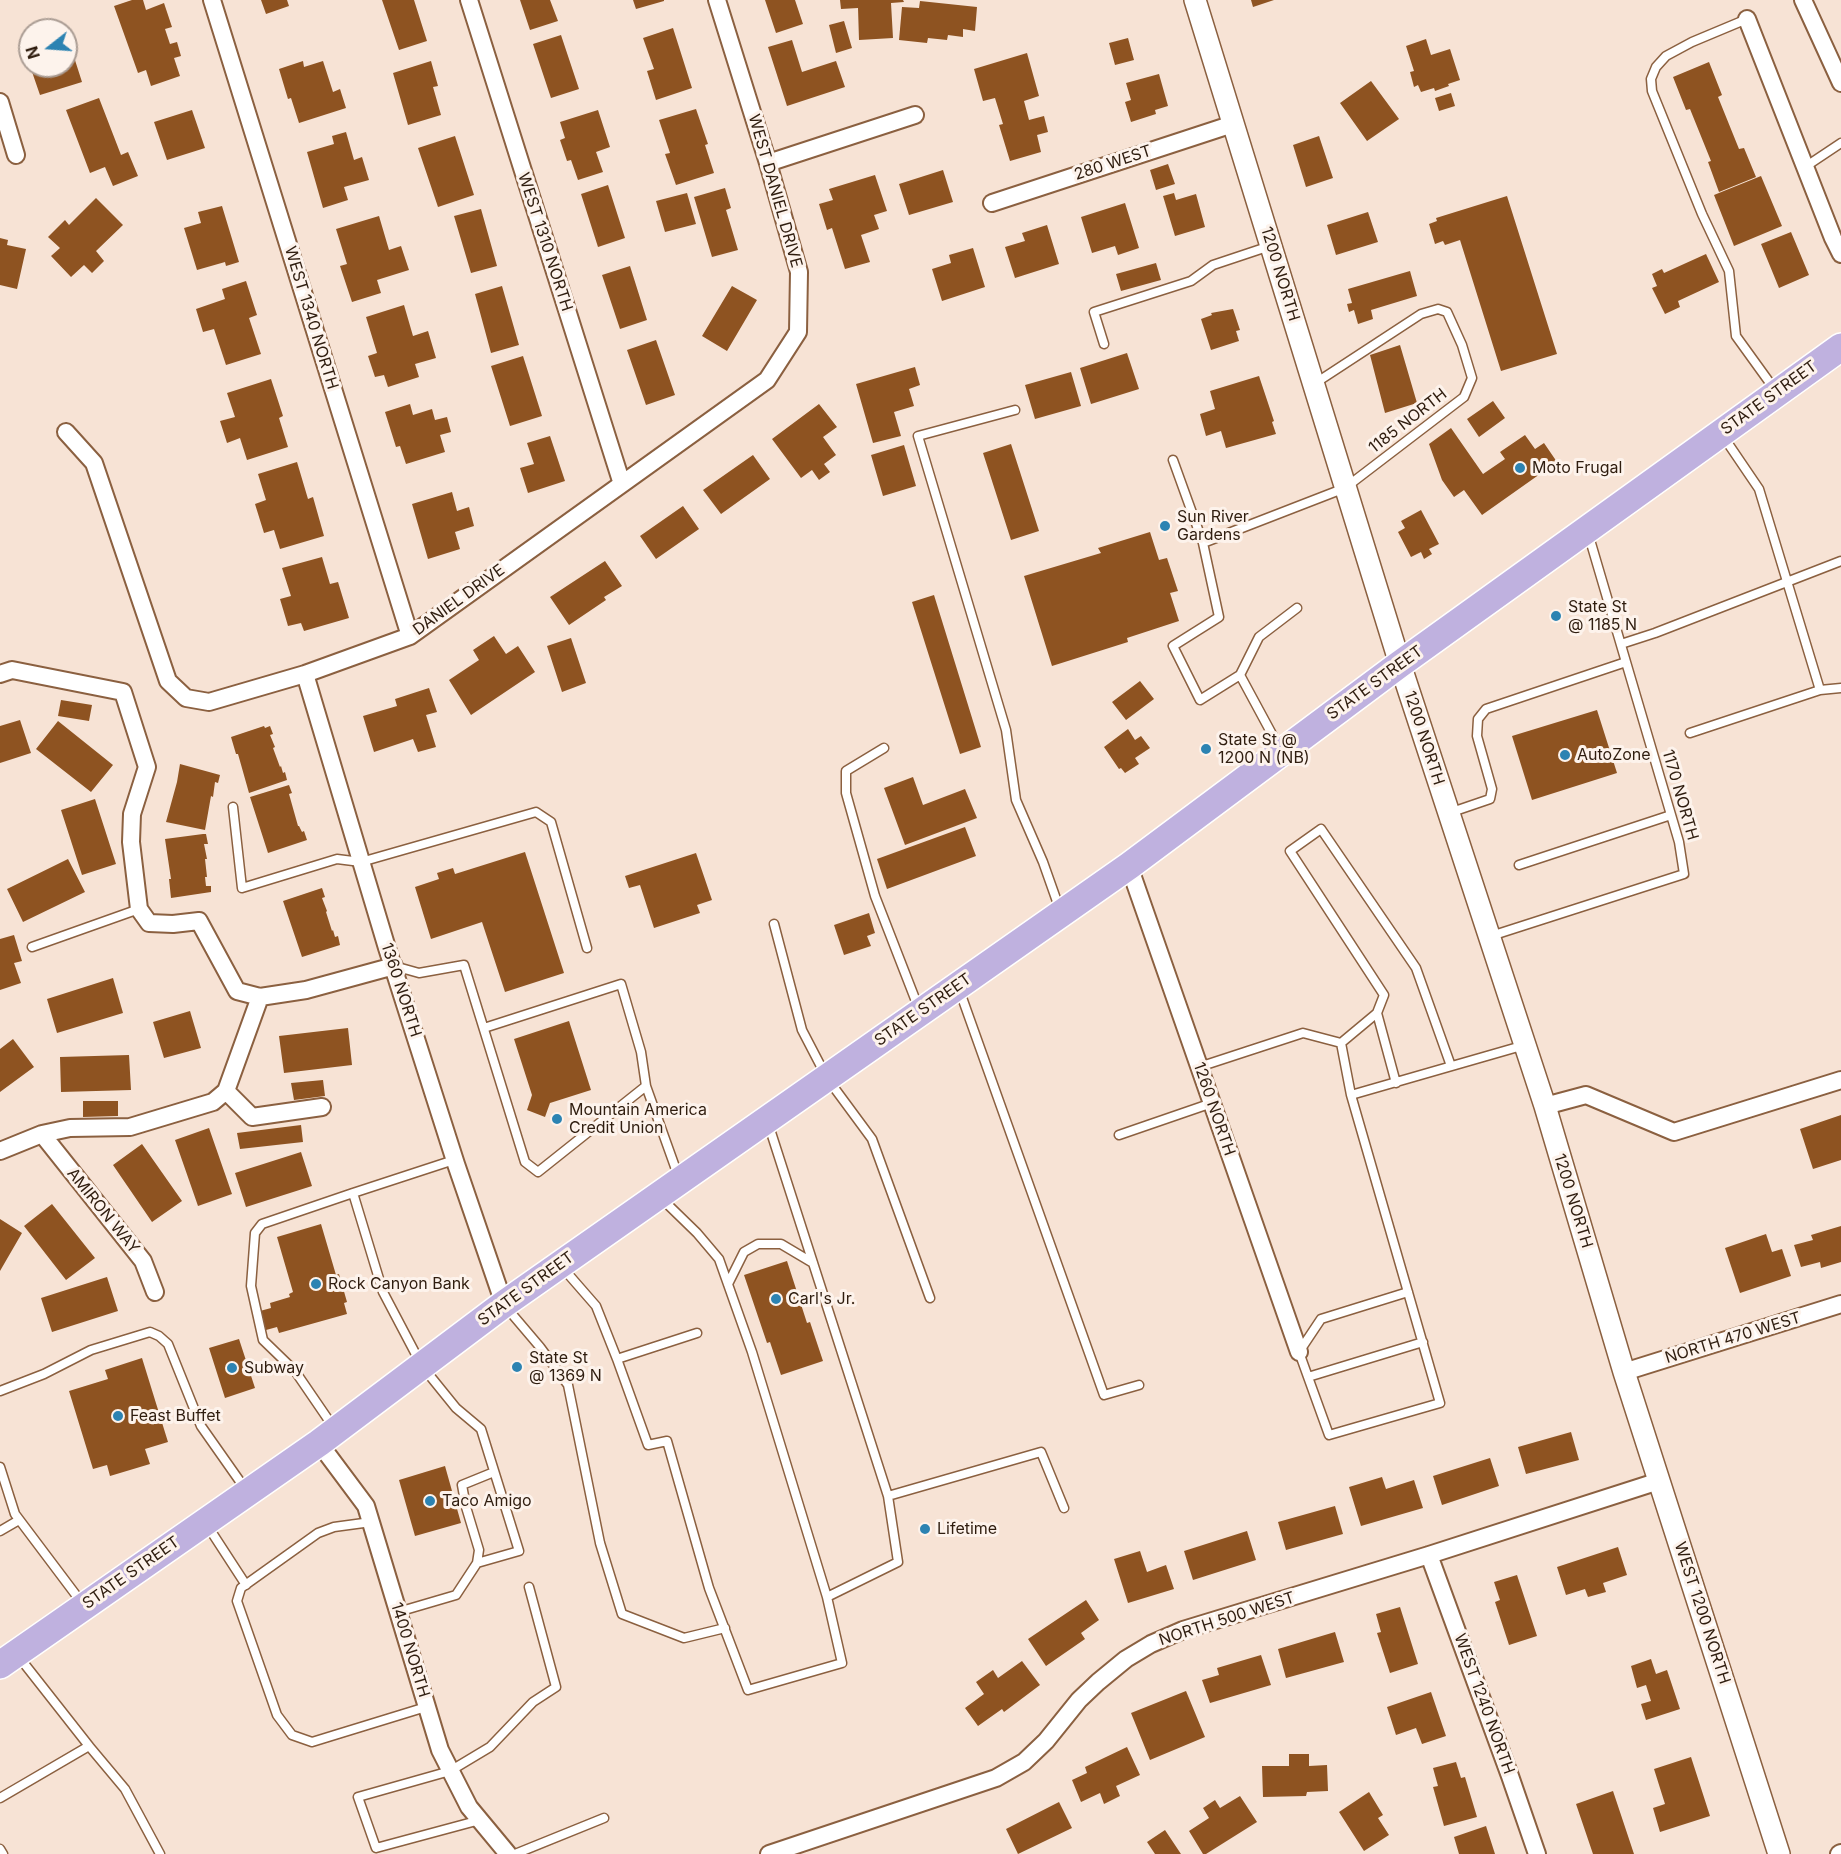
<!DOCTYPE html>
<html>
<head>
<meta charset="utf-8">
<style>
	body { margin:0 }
	#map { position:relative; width:1841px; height:1854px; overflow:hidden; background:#f7e3d5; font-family:Inter,sans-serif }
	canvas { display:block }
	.north { position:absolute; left:18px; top:18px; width:60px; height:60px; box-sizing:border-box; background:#fdf3ec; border:2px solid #ab9d94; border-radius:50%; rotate:253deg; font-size:16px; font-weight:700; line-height:24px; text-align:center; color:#2f1d0f }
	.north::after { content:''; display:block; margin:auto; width:21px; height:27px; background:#2c83b2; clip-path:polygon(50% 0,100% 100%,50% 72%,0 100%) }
</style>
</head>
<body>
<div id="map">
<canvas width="1841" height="1854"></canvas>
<div class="north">N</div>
</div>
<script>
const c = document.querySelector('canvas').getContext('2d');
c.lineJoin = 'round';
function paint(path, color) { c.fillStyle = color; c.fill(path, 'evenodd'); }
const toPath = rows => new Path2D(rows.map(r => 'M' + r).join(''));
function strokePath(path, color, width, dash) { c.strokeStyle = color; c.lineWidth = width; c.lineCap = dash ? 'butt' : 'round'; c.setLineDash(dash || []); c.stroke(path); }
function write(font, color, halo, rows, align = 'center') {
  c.font = font + ' Inter,sans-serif'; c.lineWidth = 6; c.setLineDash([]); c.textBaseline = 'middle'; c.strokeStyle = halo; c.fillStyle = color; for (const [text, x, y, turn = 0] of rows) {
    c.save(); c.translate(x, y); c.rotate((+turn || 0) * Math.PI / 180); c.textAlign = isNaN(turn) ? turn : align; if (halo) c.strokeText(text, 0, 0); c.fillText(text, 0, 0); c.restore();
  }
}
paint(toPath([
	[132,0,143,0,146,10,164,3,172,27,165,29,170,44,177,42,181,56,174,58,180,76,151,86,146,70,138,73,114,6],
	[261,0,287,0,289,6,266,14],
	[382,0,414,0,427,41,399,50],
	[520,0,550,0,558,21,530,30],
	[633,0,664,0,664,1,636,9],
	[765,0,795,0,803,24,776,33],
	[840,0,903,0,904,2,891,3,893,38,859,40,858,8,841,9],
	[1251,0,1274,0,1253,7],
	[920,1,977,7,975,31,963,29,963,37,948,35,947,40,928,38,927,43,899,40,902,7,919,8],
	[844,21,852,48,836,53,829,25],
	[673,28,692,88,656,100,647,71,654,69,643,38],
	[66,32,82,82,40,95,30,66,66,66],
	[561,35,579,89,551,98,533,44],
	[1128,38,1134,60,1115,65,1109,43],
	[1426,39,1431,55,1450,49,1460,80,1448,84,1449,86,1435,91,1434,88,1421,92,1418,85,1414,87,1410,72,1414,71,1406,46],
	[792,40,802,72,836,61,845,87,787,106,768,47],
	[1027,53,1039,96,1024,101,1029,120,1044,116,1048,132,1037,135,1041,152,1010,161,999,125,1003,124,995,98,983,101,974,69],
	[303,61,304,67,323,61,333,92,340,89,346,108,299,123,291,98,288,99,279,69],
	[431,61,438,86,433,87,441,115,408,125,393,73],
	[1709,62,1722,95,1718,97,1739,149,1744,148,1756,177,1719,192,1708,162,1711,161,1690,109,1686,110,1673,77],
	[1159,74,1168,106,1155,110,1156,114,1131,122,1125,102,1131,100,1126,83],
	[1371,81,1399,119,1367,141,1340,103],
	[1451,93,1455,106,1439,111,1435,98],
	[99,98,121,155,128,152,138,176,113,186,105,167,90,173,66,110],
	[696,109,708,144,705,145,714,173,676,185,665,154,670,153,659,120],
	[192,110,205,148,167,160,154,122],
	[598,110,610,147,596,152,603,172,578,180,571,160,567,161,560,140,565,138,560,122],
	[346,132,354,160,362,157,369,180,344,187,348,200,323,208,307,152,334,144,332,136],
	[455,136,474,195,438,207,418,148],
	[1319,136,1333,178,1306,187,1293,145],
	[1168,164,1175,184,1156,190,1150,170],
	[943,170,953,202,909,215,899,184],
	[875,175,887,211,874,215,879,229,861,235,870,262,845,269,832,228,827,230,819,204,833,200,829,189],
	[1761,176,1782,226,1734,246,1714,195],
	[608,185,625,238,598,247,581,194],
	[725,188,731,208,726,210,738,250,712,257,694,197],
	[687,193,696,224,665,232,656,201],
	[1174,193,1176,200,1196,194,1205,227,1175,236,1163,196],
	[1507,196,1557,354,1501,371,1460,240,1445,245,1443,241,1435,244,1429,224,1437,221,1436,218],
	[96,198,123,225,96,251,104,261,92,273,84,265,71,277,51,256,60,248,48,237,65,220,69,225],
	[1125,203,1139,248,1118,255,1115,246,1092,253,1081,217],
	[222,206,239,262,226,266,225,262,197,270,184,228,201,223,198,212],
	[481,209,497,266,471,273,454,216],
	[1368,212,1378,242,1336,255,1327,225],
	[379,216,389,250,401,246,409,270,377,280,381,293,352,302,340,266,347,264,336,229],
	[1047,225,1059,264,1015,278,1005,247,1025,241,1022,233],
	[1791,232,1809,275,1779,288,1761,244],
	[0,238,8,240,7,245,26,249,17,289,0,285],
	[973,248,985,287,942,301,932,269,951,263,949,255],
	[1706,254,1719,282,1678,301,1680,307,1665,314,1652,288,1657,286,1652,274,1662,269,1664,273],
	[1156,263,1161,280,1121,291,1116,274],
	[630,266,647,320,620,329,602,275],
	[1410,271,1417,296,1371,310,1373,319,1358,324,1354,310,1349,312,1347,304,1352,303,1348,289],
	[246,281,257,315,249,318,261,354,226,365,214,329,203,332,196,309,225,299,222,289],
	[502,286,519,345,491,353,475,294],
	[732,286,757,300,727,351,702,336],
	[404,305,413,336,428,331,436,358,415,364,419,377,388,387,384,375,375,377,368,356,377,353,366,317],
	[1233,309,1240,330,1236,331,1239,341,1211,350,1201,319,1212,315,1211,313],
	[656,340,675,395,646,405,627,350],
	[1400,345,1417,403,1385,413,1370,355],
	[1127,353,1139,389,1091,404,1080,368],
	[523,356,542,416,510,426,491,366],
	[915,367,920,385,909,389,914,406,894,412,901,436,873,443,856,384],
	[1071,372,1081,406,1035,419,1025,385],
	[1259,376,1274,421,1272,422,1276,434,1226,448,1221,431,1206,436,1200,414,1215,409,1210,391],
	[271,379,283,416,279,418,288,447,247,460,240,438,227,443,220,421,235,417,227,393],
	[1493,401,1505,418,1479,437,1467,419],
	[410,404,413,415,432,409,435,420,447,417,451,432,440,435,445,452,406,464,400,446,396,447,385,412],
	[819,404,837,427,823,437,836,455,824,464,830,472,819,480,812,470,801,478,772,439],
	[1451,428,1483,474,1505,459,1500,452,1525,435,1535,449,1544,443,1557,462,1482,515,1464,490,1454,497,1442,480,1429,444],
	[550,436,565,481,528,493,520,468,534,464,527,443],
	[1011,444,1039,531,1011,540,983,453],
	[904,445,916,486,883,496,871,455],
	[753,455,770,479,721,514,703,490],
	[297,462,308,499,313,497,324,536,280,549,274,530,264,533,255,504,266,500,258,474],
	[452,492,457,511,469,507,474,526,455,532,460,549,428,559,412,504],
	[683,506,699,529,656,559,640,536],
	[1421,510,1439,544,1429,549,1432,554,1424,559,1421,552,1411,557,1398,532,1405,528,1401,521],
	[1150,532,1159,560,1167,558,1178,591,1170,593,1179,621,1127,638,1128,642,1052,666,1024,576,1101,553,1098,548],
	[322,557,330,584,338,582,349,618,304,631,301,623,288,626,280,599,291,596,282,568],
	[605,561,622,586,604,597,606,600,569,625,550,597],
	[934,595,981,747,960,754,912,602],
	[494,636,506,654,518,646,535,672,471,715,449,680,479,660,473,650],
	[571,638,586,683,562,692,547,646],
	[1140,681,1154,699,1126,720,1112,702],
	[429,688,437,712,426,715,436,747,418,752,413,739,374,752,363,716,397,706,395,699],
	[61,700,92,705,89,721,58,716],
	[1597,710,1617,773,1532,800,1512,736],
	[20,720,31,753,0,763,0,726],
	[58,721,113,765,91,792,36,749],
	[264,726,265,728,270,726,273,734,270,735,275,747,273,748,280,767,281,766,283,773,285,772,287,780,249,793,238,754,236,754,231,737],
	[1128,729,1135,740,1141,736,1150,748,1135,758,1139,764,1125,773,1121,768,1119,769,1104,747],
	[180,764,220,775,218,783,215,782,213,797,211,796,205,830,166,822,177,782],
	[913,777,923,805,965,789,977,818,905,845,884,788],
	[289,785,292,793,289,794,298,826,299,826,302,832,304,831,307,840,268,853,250,797],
	[95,799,116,864,82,875,61,810],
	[965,827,976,856,887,889,877,859],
	[203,834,206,834,208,844,204,844,207,859,205,859,207,877,205,877,206,886,211,886,211,892,171,898,169,879,171,879,165,839],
	[525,852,564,973,505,992,482,922,431,939,415,887,439,879,437,873,453,868,455,874],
	[696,853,712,900,697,905,700,913,654,928,640,885,629,888,625,876],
	[68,859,85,892,23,922,7,889],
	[322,888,325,897,322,898,327,911,326,912,332,931,333,930,335,937,338,936,340,945,302,957,283,901],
	[869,913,875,933,867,936,871,946,844,955,834,925],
	[14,935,22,961,14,963,21,983,0,990,0,939],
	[113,978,123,1013,57,1033,47,999],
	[190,1011,201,1048,164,1058,153,1022],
	[569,1021,591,1090,550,1103,545,1117,527,1110,532,1095,514,1039],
	[348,1028,352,1065,284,1073,279,1036],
	[13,1039,34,1067,0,1092,0,1049],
	[129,1055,131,1090,61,1092,60,1057],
	[323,1080,325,1096,294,1100,291,1083],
	[83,1101,118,1101,118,1116,83,1117],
	[1841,1115,1841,1160,1813,1169,1800,1129],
	[301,1125,303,1142,240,1149,237,1133],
	[209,1128,232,1194,198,1206,175,1140],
	[142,1144,182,1201,152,1222,113,1165],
	[301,1152,312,1186,246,1207,235,1173],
	[52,1204,95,1258,66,1280,24,1226],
	[0,1219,22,1233,0,1271],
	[321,1224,336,1275,339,1274,347,1302,344,1303,347,1314,279,1333,277,1327,266,1330,260,1311,271,1308,270,1303,290,1297,289,1294,293,1292,277,1237],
	[1841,1226,1841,1262,1821,1268,1820,1262,1801,1267,1794,1245,1813,1240,1811,1235],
	[1766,1234,1772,1252,1782,1249,1791,1276,1740,1293,1725,1248],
	[787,1261,807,1323,810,1322,823,1361,781,1375,770,1342,767,1343,744,1275],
	[107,1277,118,1311,52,1332,41,1298],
	[239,1339,255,1388,225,1398,209,1348],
	[142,1358,168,1442,145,1449,150,1464,110,1476,107,1465,93,1469,69,1391,108,1379,105,1370],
	[1571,1432,1579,1460,1526,1474,1518,1447],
	[1490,1458,1499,1486,1442,1505,1433,1476],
	[445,1466,461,1523,415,1536,399,1480],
	[1382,1477,1386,1489,1414,1480,1423,1508,1361,1526,1349,1487],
	[1335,1506,1343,1534,1286,1550,1278,1522],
	[1247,1531,1256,1560,1193,1580,1184,1551],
	[1618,1547,1627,1575,1603,1583,1606,1592,1588,1597,1585,1589,1566,1595,1557,1567],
	[1140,1551,1147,1572,1166,1565,1174,1589,1128,1603,1114,1559],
	[1517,1575,1537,1636,1509,1645,1495,1602,1500,1600,1494,1582],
	[1086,1600,1099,1620,1081,1633,1085,1639,1046,1666,1028,1639],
	[1400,1607,1418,1664,1390,1673,1377,1633,1381,1632,1376,1614],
	[1335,1632,1344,1662,1286,1678,1278,1649],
	[1261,1655,1271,1685,1210,1703,1202,1680,1219,1675,1217,1668],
	[1651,1659,1656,1674,1667,1670,1680,1709,1646,1720,1641,1704,1651,1701,1646,1685,1637,1688,1631,1666],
	[1022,1661,1040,1685,1004,1712,1002,1709,978,1726,965,1708,984,1694,976,1682,993,1670,998,1678],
	[1186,1691,1205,1737,1150,1760,1131,1713],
	[1431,1692,1446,1736,1422,1744,1416,1728,1396,1735,1387,1707],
	[1127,1747,1140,1775,1116,1786,1120,1796,1104,1804,1100,1793,1081,1802,1072,1780,1087,1773,1085,1767],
	[1289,1754,1309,1754,1309,1766,1327,1765,1328,1791,1307,1792,1306,1796,1263,1797,1262,1766,1289,1766],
	[1691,1757,1710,1816,1660,1832,1653,1808,1665,1804,1654,1769],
	[1456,1762,1461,1778,1465,1777,1477,1817,1444,1826,1433,1787,1438,1786,1433,1768],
	[1613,1791,1634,1854,1593,1854,1576,1804],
	[1369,1792,1383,1815,1378,1818,1389,1835,1364,1851,1339,1812],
	[1240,1796,1257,1822,1206,1854,1203,1854,1189,1831,1209,1818,1203,1808,1215,1800,1220,1808],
	[1059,1802,1072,1828,1018,1854,1006,1829],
	[1486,1826,1495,1854,1459,1854,1454,1837],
	[1165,1830,1181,1854,1155,1854,1147,1842]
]), '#8e5321');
const service = toPath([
	[1747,19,1692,42,1666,56,1656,67,1651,79,1652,91,1702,214,1729,271,1736,336,1775,390],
	[1805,167,1841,143],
	[1104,344,1094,312,1191,281,1213,265,1270,246],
	[1015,410,918,436,1006,730,1016,800,1043,862,1060,910],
	[1173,460,1203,543],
	[1621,644,1655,633,1841,561],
	[1240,675,1259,637,1297,608],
	[1820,690,1841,688],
	[1690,733,1820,690,1759,489,1723,436],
	[884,748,846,771,846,793,875,896,919,1009],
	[1280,749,1240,675,1200,700,1173,646,1219,617,1203,543,1345,488,1464,397,1472,378,1462,345,1447,312,1438,309,1421,314,1314,384],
	[233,807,242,888,337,859,361,862,536,812,551,822,587,948],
	[1449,813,1490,799,1492,789,1477,736,1478,719,1486,709,1626,662],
	[1519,865,1671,815],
	[774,924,802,1030,827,1078,872,1139,930,1298],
	[1491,936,1684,874,1679,842,1588,533],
	[32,947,139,909],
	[394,966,419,973,464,965,525,1162,538,1172,646,1086,679,1178],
	[959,989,1104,1395,1139,1385],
	[484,1028,621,984,641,1052,646,1086],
	[1341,1043,1377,1013],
	[1199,1067,1303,1033,1341,1043,1351,1095],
	[1396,1083,1377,1013,1384,995,1290,851,1321,829,1416,968,1451,1066],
	[768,1123,888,1496,898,1562,827,1597],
	[1119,1135,1212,1103],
	[562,1267,596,1306,617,1359,648,1445,667,1441,709,1588,748,1690,842,1663,827,1597,752,1352,719,1259,697,1233,661,1198],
	[728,1284,744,1252,758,1244,781,1244,813,1263],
	[1408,1292,1321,1319,1299,1352,1308,1377,1423,1342],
	[506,1307,540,1347,568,1385,600,1543,622,1614,684,1638,725,1628],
	[617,1359,697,1333],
	[1308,1377,1329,1435,1440,1403,1351,1095,1525,1045],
	[0,1391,44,1374,91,1350,150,1332,159,1336,168,1344,201,1426,246,1490],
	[334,1428,295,1371,263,1340,251,1286,255,1233,262,1224,353,1193],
	[0,1467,15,1514,82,1603],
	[888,1496,1041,1452,1064,1508],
	[371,1522,334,1527,318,1533,241,1588,237,1601,277,1715,292,1735,312,1742,426,1707],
	[207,1525,246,1585],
	[0,1531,19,1520],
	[477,1563,479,1550,466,1507,462,1485,494,1472],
	[398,1612,456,1595,477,1563,519,1551,481,1429,456,1408,422,1366,383,1292,353,1193,454,1160],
	[89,1746,125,1789,160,1854],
	[0,1798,89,1746,19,1657],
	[480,1820,376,1848,358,1797,450,1771,490,1747,533,1702,556,1687,529,1587],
	[0,1849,3,1854],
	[515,1854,604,1818]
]);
const minor = toPath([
	[212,0,410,636],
	[469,0,622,484],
	[1803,0,1841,83],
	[1747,19,1833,238,1841,254],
	[0,102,16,155],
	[768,163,915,115],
	[992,203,1233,124],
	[66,432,94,463,168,681,186,698,209,702,305,674,410,636,767,380,798,332,799,272,768,163,717,0],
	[0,674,12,670,123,692,147,767,132,814,131,842,139,909,149,923,173,924,199,921,237,991,260,997,306,990,394,966],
	[305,674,387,948,456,1164,504,1304],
	[1129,866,1299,1352],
	[226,1091,252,1117,322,1107],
	[1545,1106,1586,1095,1674,1132,1841,1080],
	[42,1134,143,1261,155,1292],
	[0,1151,42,1134,70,1128,130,1127,213,1102,226,1091,260,997],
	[1624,1372,1841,1304],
	[319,1443,366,1506,440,1750,469,1807,508,1854],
	[1429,1555,1510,1776,1537,1854],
	[769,1854,996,1778,1024,1762,1046,1741,1079,1700,1098,1682,1126,1659,1151,1644,1183,1630,1429,1555,1659,1481],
	[1839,1854,1841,1853]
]);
const tertiary = toPath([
	[1195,0,1400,664,1545,1106,1624,1372,1779,1854]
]);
const primary = toPath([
	[0,1665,319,1443,504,1304,1129,866,1400,664,1841,347]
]);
strokePath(service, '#8b6040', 11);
strokePath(minor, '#8b6040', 20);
strokePath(tertiary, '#8b6040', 24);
strokePath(primary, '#fff', 30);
strokePath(service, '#fff', 8);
strokePath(minor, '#fff', 16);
strokePath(tertiary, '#fff', 21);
strokePath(primary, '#bfb1df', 27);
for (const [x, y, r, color] of [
	[1520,468,6,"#2c83b2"],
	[1165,526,6,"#2c83b2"],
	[1556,616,6,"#2c83b2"],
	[1206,749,6,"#2c83b2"],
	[1565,755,6,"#2c83b2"],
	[557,1119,6,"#2c83b2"],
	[316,1284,6,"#2c83b2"],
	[776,1299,6,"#2c83b2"],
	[517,1367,6,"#2c83b2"],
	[232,1368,6,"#2c83b2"],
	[118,1416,6,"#2c83b2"],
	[430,1501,6,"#2c83b2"],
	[925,1529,6,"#2c83b2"]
]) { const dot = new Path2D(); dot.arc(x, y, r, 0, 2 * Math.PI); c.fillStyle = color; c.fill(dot); strokePath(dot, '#fdf3ec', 2); }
write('16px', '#2f1d0f', '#fdf3ec', [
	["280 WEST",1113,163,-18],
	["WEST DANIEL DRIVE",775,191,74],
	["WEST 1310 NORTH",545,242,72],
	["1200 NORTH",1280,274,73],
	["WEST 1340 NORTH",311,318,73],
	["STATE STREET",1769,398,-36],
	["1185 NORTH",1408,421,-38],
	["DANIEL DRIVE",459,600,-36],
	["STATE STREET",1375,683,-36],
	["1200 NORTH",1424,738,72],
	["1170 NORTH",1680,795,74],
	["1360 NORTH",401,990,72],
	["STATE STREET",923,1010,-35],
	["1260 NORTH",1214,1109,71],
	["1200 NORTH",1573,1201,73],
	["AMIRON WAY",103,1211,51],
	["STATE STREET",526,1289,-36],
	["NORTH 470 WEST",1733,1338,-17],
	["STATE STREET",131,1573,-35],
	["WEST 1200 NORTH",1702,1613,72],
	["NORTH 500 WEST",1227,1619,-18],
	["1400 NORTH",410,1650,73],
	["WEST 1240 NORTH",1484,1704,70]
]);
write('16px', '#2f1d0f', '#fdf3ec', [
	["Moto Frugal",1532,468],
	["Sun River",1177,517],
	["Gardens",1177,535],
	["State St",1568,607],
	["@ 1185 N",1568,625],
	["State St @",1218,740],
	["1200 N (NB)",1218,758],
	["AutoZone",1577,755],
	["Mountain America",569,1110],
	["Credit Union",569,1128],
	["Rock Canyon Bank",328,1284],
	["Carl's Jr.",788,1299],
	["State St",529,1358],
	["@ 1369 N",529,1376],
	["Subway",244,1368],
	["Feast Buffet",130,1416],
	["Taco Amigo",442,1501],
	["Lifetime",937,1529]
], 'left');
</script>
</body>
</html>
